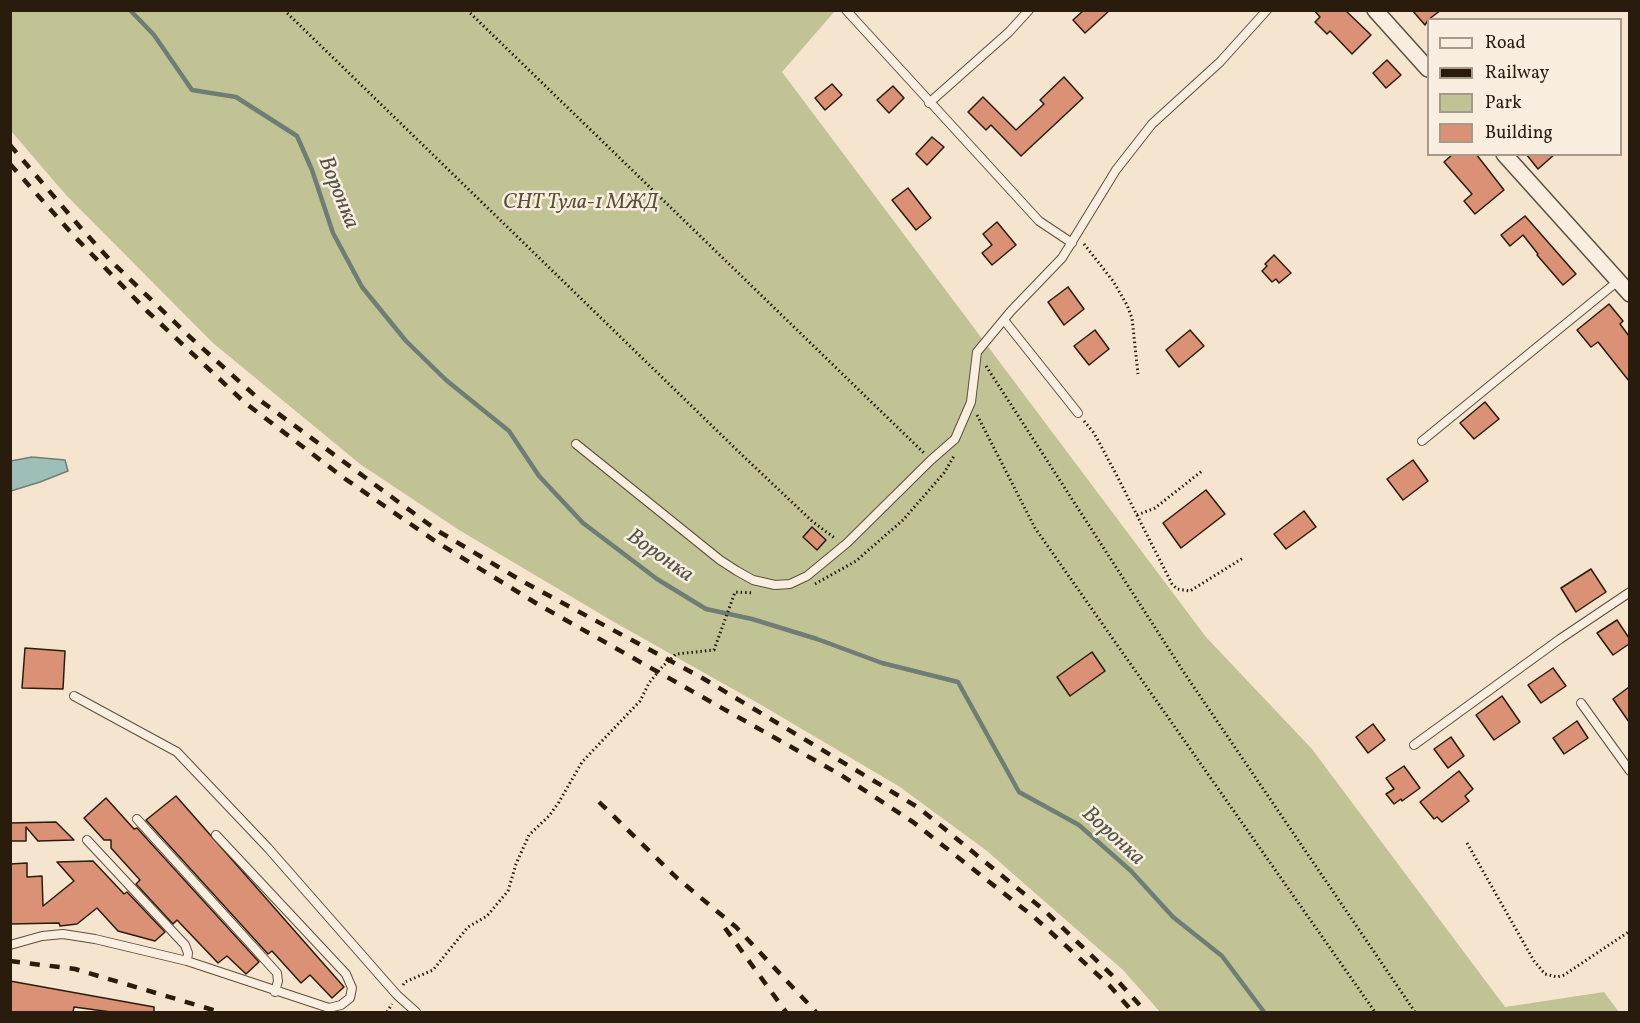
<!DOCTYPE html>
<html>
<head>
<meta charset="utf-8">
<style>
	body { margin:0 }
	#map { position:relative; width:1640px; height:1023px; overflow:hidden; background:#f6e5ce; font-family:Vollkorn,serif }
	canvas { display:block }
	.frame { position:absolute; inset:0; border:12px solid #2a1c0d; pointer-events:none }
	.legend { position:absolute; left:1427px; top:18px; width:195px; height:138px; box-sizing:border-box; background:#f9eedf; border:2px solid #a69a8b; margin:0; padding:8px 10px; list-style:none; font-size:18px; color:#2a1c0d }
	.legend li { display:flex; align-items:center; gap:12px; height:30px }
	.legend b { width:30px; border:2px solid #a69a8b }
</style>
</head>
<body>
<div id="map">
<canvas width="1640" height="1023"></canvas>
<div class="frame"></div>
<ul class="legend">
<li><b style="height:8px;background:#f9eedf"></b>Road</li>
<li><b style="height:8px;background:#2a1c0d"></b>Railway</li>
<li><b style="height:16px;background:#c1c395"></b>Park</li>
<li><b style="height:16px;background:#db9175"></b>Building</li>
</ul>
</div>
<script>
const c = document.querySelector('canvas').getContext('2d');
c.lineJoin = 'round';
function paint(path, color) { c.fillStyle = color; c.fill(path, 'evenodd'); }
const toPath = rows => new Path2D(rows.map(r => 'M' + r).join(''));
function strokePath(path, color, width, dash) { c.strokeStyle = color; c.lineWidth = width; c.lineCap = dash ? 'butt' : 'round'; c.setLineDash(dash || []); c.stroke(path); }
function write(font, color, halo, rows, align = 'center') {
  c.font = font + ' Vollkorn,serif'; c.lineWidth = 5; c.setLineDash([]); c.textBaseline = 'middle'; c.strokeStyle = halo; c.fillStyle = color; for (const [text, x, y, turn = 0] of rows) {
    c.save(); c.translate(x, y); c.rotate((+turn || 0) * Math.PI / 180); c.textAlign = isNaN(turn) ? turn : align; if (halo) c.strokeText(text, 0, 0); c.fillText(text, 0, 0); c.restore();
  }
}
paint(toPath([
	[10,11,835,11,782,72,1206,637,1312,749,1505,1007,1604,992,1619,1012,1160,1012,1123,970,987,851,900,787,763,706,614,622,459,530,360,464,213,343,66,195,11,131]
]), '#c1c395');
const water = toPath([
	[32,457,65,460,68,471,40,482,11,491,11,461,32,457]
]);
paint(water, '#9dbfb8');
strokePath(water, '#6f7e74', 1.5);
strokePath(toPath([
	[130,10,154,35,192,90,236,97,297,136,312,170,333,233,362,287,406,341,446,380,509,431,539,476,583,523,657,579,706,609,752,619,817,639,882,663,958,682,1019,792,1079,825,1131,871,1173,917,1222,956,1264,1012]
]), '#6f7e74', 4.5);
const building = toPath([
	[1084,10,1110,10,1085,33,1073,20,1084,10],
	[1314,10,1345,10,1371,35,1352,54,1330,31,1327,34,1315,22,1320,17,1314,10],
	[1412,10,1441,10,1428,20,1425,25,1412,10],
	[1387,60,1401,75,1386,88,1373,73,1387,60],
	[1064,77,1083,98,1021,156,991,125,986,130,968,112,983,97,1016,130,1044,104,1040,100,1064,77],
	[832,84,842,95,825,110,815,98,832,84],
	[893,86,904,98,889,113,877,100,893,86],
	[932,137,944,147,927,165,916,154,932,137],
	[1453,154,1476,154,1504,190,1475,214,1464,201,1472,194,1444,162,1453,154],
	[1526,154,1555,154,1538,169,1526,154],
	[908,188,931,218,916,230,892,200,908,188],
	[1525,216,1576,274,1563,285,1537,255,1538,254,1523,235,1510,246,1501,235,1525,216],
	[997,222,1016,245,992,265,982,253,992,245,983,234,997,222],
	[1274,255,1291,273,1279,283,1276,279,1272,282,1262,271,1267,266,1265,264,1274,255],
	[1068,287,1084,309,1064,325,1048,302,1068,287],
	[1609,304,1623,321,1620,324,1629,336,1629,381,1598,342,1591,347,1577,330,1609,304],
	[1095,330,1109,349,1089,365,1074,346,1095,330],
	[1190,330,1204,346,1179,367,1166,350,1190,330],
	[1485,402,1499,419,1474,439,1460,423,1485,402],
	[1413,460,1428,481,1403,500,1387,479,1413,460],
	[1206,490,1225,514,1181,548,1163,523,1206,490],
	[1304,511,1316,527,1286,549,1274,534,1304,511],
	[812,527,826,540,817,550,803,537,812,527],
	[1591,569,1606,592,1576,612,1561,588,1591,569],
	[1617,620,1629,638,1629,644,1613,655,1597,633,1617,620],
	[25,648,65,651,63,689,22,688,25,648],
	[1092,652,1105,671,1070,696,1057,677,1092,652],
	[1553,668,1566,686,1541,703,1528,685,1553,668],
	[1629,687,1629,722,1613,699,1629,687],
	[1502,696,1520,722,1494,740,1476,715,1502,696],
	[1577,721,1588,738,1564,754,1553,738,1577,721],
	[1373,724,1385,740,1368,753,1356,737,1373,724],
	[1451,737,1464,756,1448,768,1434,749,1451,737],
	[1404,766,1420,788,1402,801,1401,799,1394,804,1386,794,1394,789,1386,778,1404,766],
	[1459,771,1473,789,1465,796,1469,801,1442,822,1437,817,1434,819,1420,802,1459,771],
	[176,796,344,987,332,998,310,975,301,983,272,951,268,954,146,820,176,796],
	[106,798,134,829,137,828,259,962,246,974,227,956,218,963,177,920,173,924,136,884,140,880,111,848,111,840,104,840,84,818,106,798],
	[56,822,74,840,38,841,26,827,26,841,10,841,10,823,56,822],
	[93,861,124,894,127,892,165,932,155,941,118,931,97,908,77,924,60,926,59,923,10,924,10,864,27,863,27,877,42,876,43,906,74,881,57,862,93,861],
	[10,981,154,1007,154,1012,111,1012,74,1007,73,1012,10,1012,10,981]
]);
paint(building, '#db9175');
strokePath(building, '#2a1c0d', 1.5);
const service = toPath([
	[846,10,1039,221,1072,243],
	[929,103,1009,32,1029,10],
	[1004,320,1078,413],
	[1422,441,1618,281],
	[576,444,720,560,737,571,753,580,775,585,790,584,807,576,847,543,931,460,955,439,971,402,977,352,1011,311,1062,258,1116,170,1152,124,1220,62,1267,10],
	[74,696,177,752,268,848,397,995,416,1012],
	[1581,703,1630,771],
	[1414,745,1560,639,1630,592],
	[137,819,277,973,278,981,275,992],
	[87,840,185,945,188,953,187,961],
	[10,945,42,936,63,934,95,939,187,961,329,1008,341,1005,350,998,352,988,346,974,216,835]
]);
const minor = toPath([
	[1375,10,1428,69],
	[1504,154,1630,294]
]);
strokePath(service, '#5d4e3d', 10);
strokePath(minor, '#5d4e3d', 18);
strokePath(toPath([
	[284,10,741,454,813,522,836,539],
	[467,10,925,454],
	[1084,244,1113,281,1127,305,1132,318,1138,374],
	[986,366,1185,674,1415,1012],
	[977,415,1035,528,1375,1012],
	[1084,421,1094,433,1116,474,1172,584,1177,589,1190,591,1243,558],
	[1137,515,1155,508,1202,471],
	[815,584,856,561,903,520,944,473,954,456],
	[1467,843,1534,961,1545,974,1557,977,1564,975,1630,931],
	[403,985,405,982,433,970,468,927,487,916,508,891,516,864,529,835,549,816,559,802,582,762,640,701,649,683,663,666,676,654,714,650,735,592,754,593],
	[387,1012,392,1004]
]), '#2a1c0d', 3, [1.5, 3]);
strokePath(service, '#f9eedf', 8);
strokePath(minor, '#f9eedf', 15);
strokePath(toPath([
	[10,145,80,227,111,261,190,337,261,401,438,531,522,581,704,679,919,808,1044,910,1116,979,1146,1012],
	[10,164,74,236,147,311,244,402,344,478,435,541,539,605,841,775,913,822,1034,917,1109,985,1133,1012],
	[599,802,677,878,736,927,816,1012],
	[725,928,786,1012],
	[10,961,75,969,220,1012]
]), '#2a1c0d', 4.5, [10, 10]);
write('italic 21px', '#574e36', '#f9eedf', [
	["СНТ Тула-1 МЖД",581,204]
]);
write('italic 22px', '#525549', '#f9eedf', [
	["Воронка",337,193,68],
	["Воронка",659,557,35],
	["Воронка",1112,837,42]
]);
</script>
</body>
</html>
